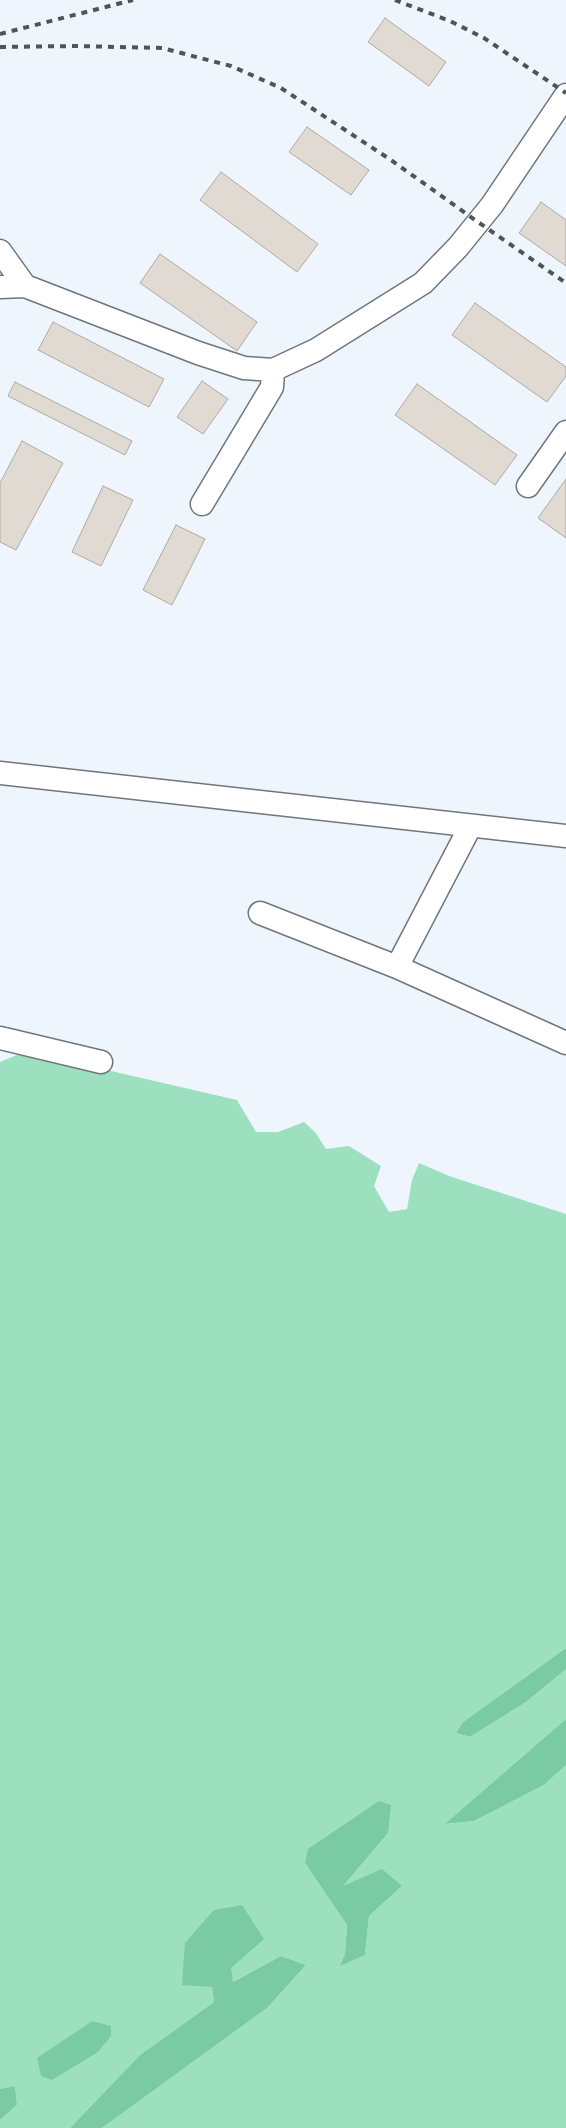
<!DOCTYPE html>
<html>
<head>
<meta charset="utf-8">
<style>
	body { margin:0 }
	canvas { display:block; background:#eef5fc }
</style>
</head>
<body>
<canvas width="566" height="2128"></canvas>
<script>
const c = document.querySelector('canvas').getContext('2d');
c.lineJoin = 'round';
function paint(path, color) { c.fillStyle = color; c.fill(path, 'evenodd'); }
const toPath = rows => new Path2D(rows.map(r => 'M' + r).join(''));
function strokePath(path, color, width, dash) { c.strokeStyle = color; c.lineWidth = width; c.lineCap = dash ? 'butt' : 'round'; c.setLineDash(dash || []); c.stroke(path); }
paint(toPath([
	[17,1055,59,1059,237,1100,256,1132,278,1132,304,1122,315,1132,326,1149,349,1146,381,1166,374,1186,389,1212,407,1209,412,1180,419,1163,449,1176,566,1214,566,1648,463,1722,456,1733,470,1737,526,1702,566,1669,566,1719,446,1824,474,1821,544,1785,566,1765,566,2128,102,2128,267,2008,306,1965,281,1956,233,1982,230,1968,241,1905,212,1987,214,2002,140,2055,70,2128,0,2128,0,2120,17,2105,15,2086,0,2089,0,1062],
	[388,1833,342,1887,402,1886,369,1916,365,1955,341,1965,345,1954,347,1925,305,1863],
	[92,2021,41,2076,38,2058]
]), '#9ce0bf');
paint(toPath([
	[566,1648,566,1669,526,1702,470,1737,456,1733,463,1722],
	[566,1719,566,1765,544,1785,474,1821,445,1824],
	[379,1801,391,1805,388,1833,343,1886,382,1869,402,1886,369,1916,365,1955,340,1966,345,1954,347,1925,305,1863,308,1849],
	[242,1905,264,1939,231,1968,233,1982,281,1956,306,1965,267,2008,102,2128,70,2128,140,2055,214,2002,212,1987,182,1985,185,1943,214,1910],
	[92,2021,111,2026,111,2036,98,2052,52,2080,41,2076,37,2058],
	[15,2086,17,2105,0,2120,0,2089]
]), '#7acaa4');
const building = toPath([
	[385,18,446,62,429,86,368,42,385,18],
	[307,127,369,170,351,195,289,152,307,127],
	[221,172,318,244,297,272,200,200,221,172],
	[541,202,566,220,566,266,519,233,541,202],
	[160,254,257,322,237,351,140,283,160,254],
	[475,303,566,367,566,376,547,402,452,335,475,303],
	[53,322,164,379,149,407,38,350,53,322],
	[202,381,228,399,203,434,177,417,202,381],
	[15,382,132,441,125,455,8,396,15,382],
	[417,384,517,455,495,485,395,415,417,384],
	[22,441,63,463,16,550,0,542,0,483,22,441],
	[566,479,566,538,538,518,566,479],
	[103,486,133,500,101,566,72,552,103,486],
	[176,525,205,539,172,605,143,590,176,525]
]);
paint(building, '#e0dad3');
strokePath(building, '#b0a9a3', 1);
const minor = toPath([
	[0,251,25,286,15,281],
	[0,287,25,286,198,353,244,368,273,370],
	[528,486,566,432],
	[202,504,272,387,273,370,316,350,423,283,458,247,492,205,566,95],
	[0,773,566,836],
	[260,913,397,967,566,1043],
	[397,967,470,827],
	[0,1038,101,1062]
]);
strokePath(minor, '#70767c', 25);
strokePath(minor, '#fff', 22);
strokePath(toPath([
	[395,0,450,21,484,38,566,93],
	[0,34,133,0],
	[0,47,76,46,162,48,231,66,281,88,391,160,478,222,566,283]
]), '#505457', 4, [6, 6]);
</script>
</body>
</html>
